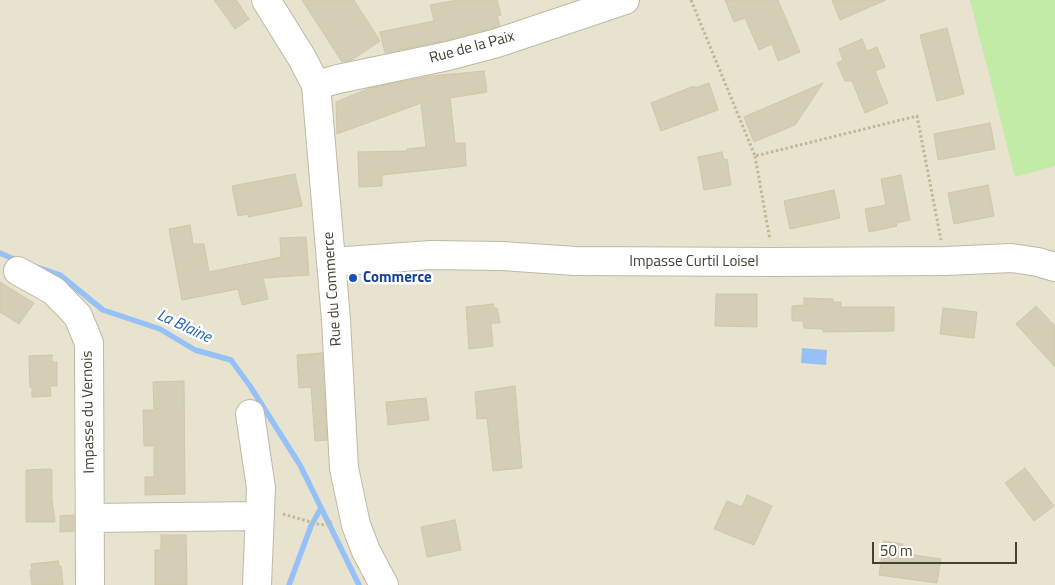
<!DOCTYPE html>
<html>
<head>
<meta charset="utf-8">
<style>
	body { margin:0 }
	#map { position:relative; width:1055px; height:585px; overflow:hidden; background:#f3f0e1; font-family:"Titillium Web",sans-serif }
	canvas { display:block }
	.scale { position:absolute; left:872px; top:542px; width:145px; height:22px; box-sizing:border-box; border:2px solid #454032; border-top:0; padding-left:6px; font-size:15px; line-height:18px; white-space:nowrap; color:#454032; -webkit-text-stroke:4px #fff; paint-order:stroke }
</style>
</head>
<body>
<div id="map">
<canvas width="1055" height="585"></canvas>
<div class="scale">50 m</div>
</div>
<script>
const c = document.querySelector('canvas').getContext('2d');
c.lineJoin = 'round';
function paint(path, color) { c.fillStyle = color; c.fill(path, 'evenodd'); }
const toPath = rows => new Path2D(rows.map(r => 'M' + r).join(''));
function strokePath(path, color, width, dash) { c.strokeStyle = color; c.lineWidth = width; c.lineCap = dash ? 'butt' : 'round'; c.setLineDash(dash || []); c.stroke(path); }
function write(font, color, halo, rows, align = 'center') {
  c.font = font + ' "Titillium Web",sans-serif'; c.lineWidth = 5; c.setLineDash([]); c.textBaseline = 'middle'; c.strokeStyle = halo; c.fillStyle = color; for (const [text, x, y, turn = 0] of rows) {
    c.save(); c.translate(x, y); c.rotate((+turn || 0) * Math.PI / 180); c.textAlign = isNaN(turn) ? turn : align; if (halo) c.strokeText(text, 0, 0); c.fillText(text, 0, 0); c.restore();
  }
}
paint(toPath([
	[0,0,1055,0,1055,585,0,585]
]), '#e7e3cf');
paint(toPath([
	[970,0,1055,0,1055,166,1015,177]
]), '#c2eca5');
paint(toPath([
	[802,348,827,350,826,365,801,363]
]), '#96c1f7');
strokePath(toPath([
	[0,253,18,261],
	[34,266,60,275,103,310,160,329,195,350,231,360,250,386,300,465,359,585],
	[289,585,311,526,321,508]
]), '#96c1f7', 5.5);
const building = toPath([
	[214,0,236,0,249,19,235,29,214,0],
	[302,0,354,0,380,41,350,61,342,62,302,0],
	[457,0,497,0,501,15,497,16,500,26,444,41,385,53,380,32,434,21,430,5,457,0],
	[725,0,778,0,800,52,778,61,772,44,759,50,745,18,734,22,725,0],
	[832,0,886,0,840,20,832,0],
	[947,28,964,94,937,101,920,35,947,28],
	[862,39,867,51,877,47,885,67,875,71,888,103,865,113,852,81,845,81,837,63,843,60,839,49,862,39],
	[484,71,487,92,450,98,455,143,465,143,466,166,382,175,382,186,359,187,358,152,407,151,407,149,426,147,421,103,337,134,336,102,370,88,431,76,484,71],
	[709,83,718,110,661,131,651,103,694,86,695,88,709,83],
	[823,83,795,125,754,142,744,117,823,83],
	[990,123,995,149,938,160,934,134,990,123],
	[722,152,724,160,727,159,731,185,704,190,698,157,722,152],
	[295,174,302,206,248,217,248,214,238,216,232,186,295,174],
	[901,175,910,220,896,223,897,226,869,232,865,209,886,205,881,179,901,175],
	[988,185,994,216,954,224,948,193,988,185],
	[834,190,840,218,790,229,784,201,834,190],
	[190,225,193,244,204,244,209,272,281,257,280,238,306,237,309,275,263,278,268,299,242,305,238,289,182,300,169,229,190,225],
	[0,282,34,303,19,324,0,312,0,282],
	[716,294,757,294,757,327,715,326,716,294],
	[804,298,833,299,833,302,841,302,841,307,894,307,894,331,823,332,823,329,804,328,803,321,792,321,792,306,804,305,804,298],
	[493,304,494,308,497,308,500,323,491,323,493,346,469,349,466,307,493,304],
	[1036,306,1055,326,1055,367,1016,324,1036,306],
	[943,308,977,312,974,338,940,334,943,308],
	[322,353,327,440,315,441,311,387,299,388,297,355,322,353],
	[52,355,52,362,57,362,57,386,50,386,51,396,32,397,32,387,30,387,29,356,52,355],
	[184,381,185,494,145,495,145,477,154,477,154,446,144,446,143,410,154,410,153,382,184,381],
	[515,386,522,468,493,471,487,418,477,419,475,392,515,386],
	[426,398,429,420,388,425,386,402,426,398],
	[1025,468,1054,506,1034,521,1005,483,1025,468],
	[49,469,52,470,52,500,55,522,26,522,26,470,49,469],
	[747,495,772,506,754,545,714,529,727,501,742,507,747,495],
	[74,515,74,531,60,532,60,516,74,515],
	[455,520,461,550,427,557,421,527,455,520],
	[161,535,186,535,187,585,155,585,155,550,161,550,161,535],
	[884,541,903,544,901,553,941,559,937,583,879,575,884,541],
	[58,561,59,566,61,566,63,585,32,585,30,570,32,570,31,564,58,561]
]);
paint(building, '#d5ceb6');
strokePath(building, '#d1c7a8', 1);
const minor = toPath([
	[266,0,302,58,316,85,336,320,344,468,356,525,366,551,384,585],
	[316,85,338,79,448,56,497,43,625,0],
	[332,262,431,255,502,256,575,261,774,262,945,261,1012,258,1038,262,1055,267],
	[18,271,54,291,78,316,89,343,90,585],
	[250,414,261,488,257,585],
	[90,518,260,516]
]);
strokePath(minor, '#bfb9a4', 30);
strokePath(toPath([
	[691,0,755,156,917,116,941,240],
	[755,156,770,240],
	[283,514,321,525,332,522]
]), '#c2b893', 3, [2.5, 2.5]);
strokePath(minor, '#fff', 28);
for (const [x, y, r, color] of [
	[353,278,5,"#1a4fb4"]
]) { const dot = new Path2D(); dot.arc(x, y, r, 0, 2 * Math.PI); c.fillStyle = color; c.fill(dot); strokePath(dot, '#fff', 2); }
write('15px', '#454032', '#fff', [
	["Rue de la Paix",472,48,-15],
	["Impasse Curtil Loisel",694,262],
	["Rue du Commerce",333,289,-94],
	["Impasse du Vernois",89,412,-91]
]);
write('bold 15px', '#164399', '#fff', [
	["Commerce",363,278]
], 'left');
write('italic 16px', '#2163ba', '#fff', [
	["La Blaine",184,327,25]
]);
</script>
</body>
</html>
